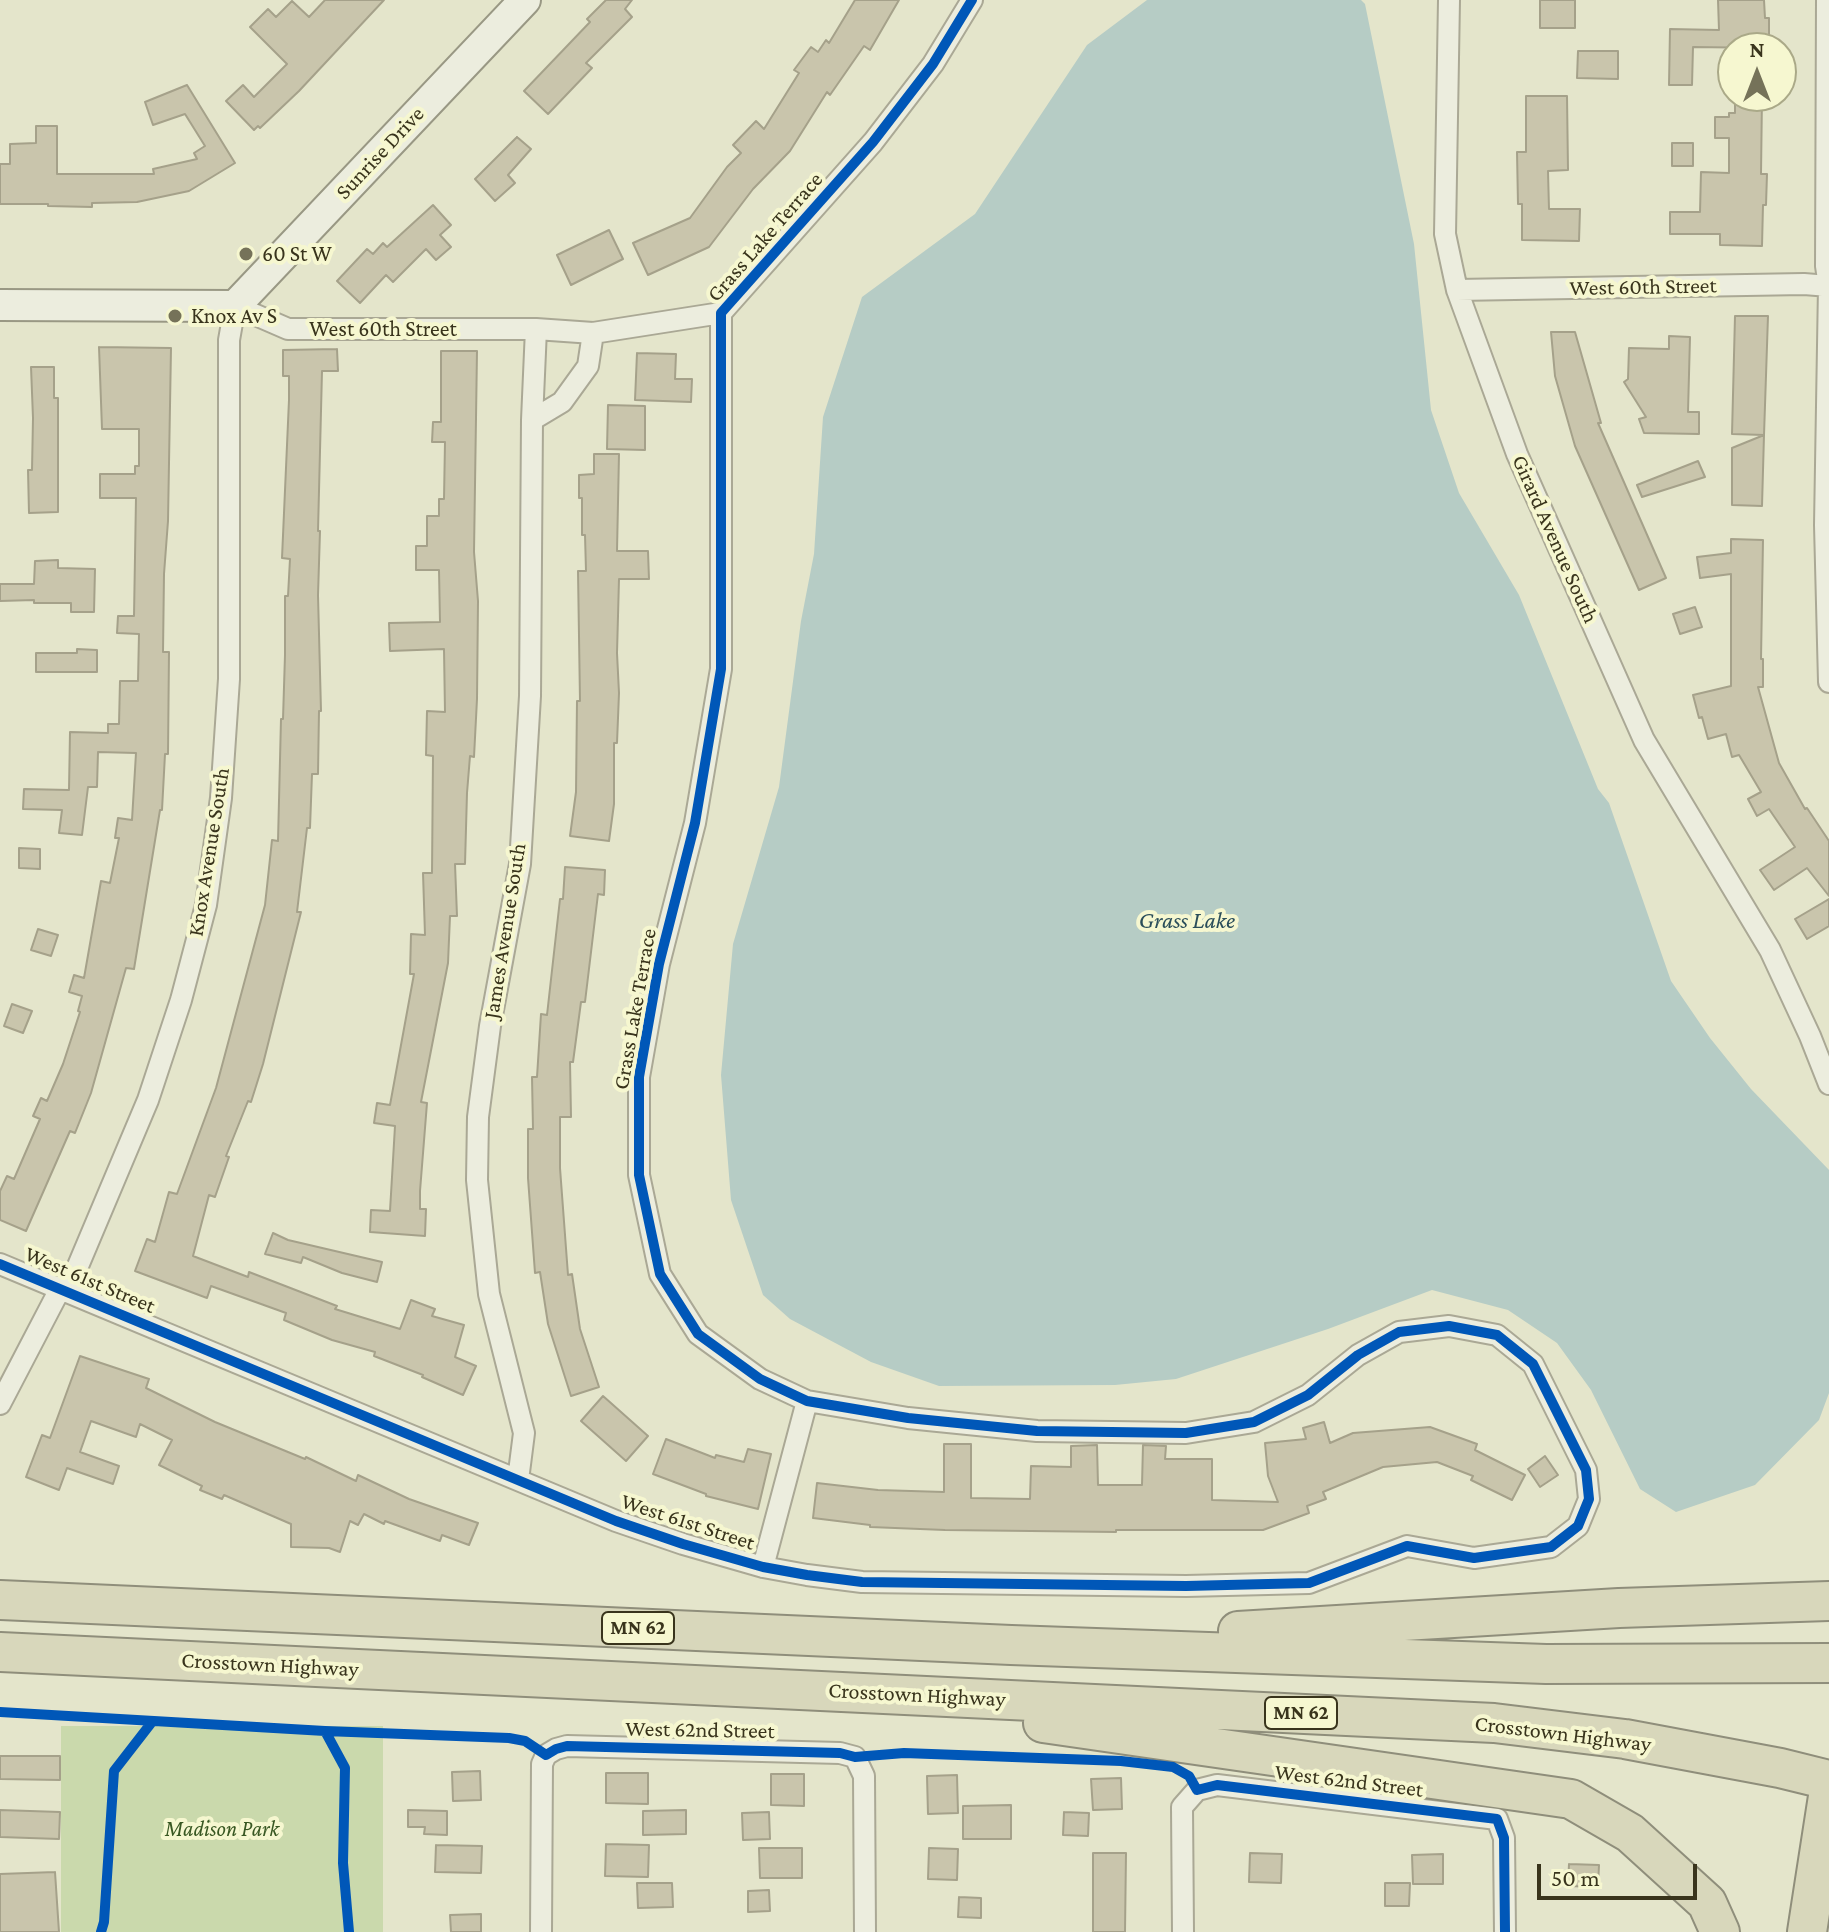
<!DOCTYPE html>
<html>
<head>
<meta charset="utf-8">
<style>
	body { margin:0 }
	#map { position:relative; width:1829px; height:1932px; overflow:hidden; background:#e4e5cb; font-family:"Crimson Pro",serif }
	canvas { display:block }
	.north { position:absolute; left:1717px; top:32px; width:80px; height:80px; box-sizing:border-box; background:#f6f7d0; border:2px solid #aaa988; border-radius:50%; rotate:0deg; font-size:22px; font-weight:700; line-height:32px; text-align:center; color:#39341c }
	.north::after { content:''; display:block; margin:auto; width:28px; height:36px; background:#757259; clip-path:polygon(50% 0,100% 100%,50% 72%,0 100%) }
	.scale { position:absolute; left:1537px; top:1864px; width:160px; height:36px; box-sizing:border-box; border:4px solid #39341c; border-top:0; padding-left:10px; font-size:24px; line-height:28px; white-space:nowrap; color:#39341c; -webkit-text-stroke:6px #f6f7d0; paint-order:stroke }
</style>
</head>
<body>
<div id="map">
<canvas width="1829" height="1932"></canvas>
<div class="north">N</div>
<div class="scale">50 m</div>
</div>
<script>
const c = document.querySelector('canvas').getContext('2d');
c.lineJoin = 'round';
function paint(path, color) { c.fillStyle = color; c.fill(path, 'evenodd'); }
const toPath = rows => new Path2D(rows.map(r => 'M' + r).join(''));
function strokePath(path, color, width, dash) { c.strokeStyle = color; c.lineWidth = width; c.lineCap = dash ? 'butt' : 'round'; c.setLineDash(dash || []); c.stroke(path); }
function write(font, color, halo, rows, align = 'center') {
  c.font = font + ' "Crimson Pro",serif'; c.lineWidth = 8; c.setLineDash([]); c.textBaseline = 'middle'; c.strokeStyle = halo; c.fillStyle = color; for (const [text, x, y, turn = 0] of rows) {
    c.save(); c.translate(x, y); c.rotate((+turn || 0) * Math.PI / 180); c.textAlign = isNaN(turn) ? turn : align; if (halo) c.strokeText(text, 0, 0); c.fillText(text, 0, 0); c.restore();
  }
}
paint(toPath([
	[61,1726,383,1726,383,1932,61,1932]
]), '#cad9ac');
paint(toPath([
	[1147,0,1361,0,1365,4,1414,244,1431,410,1459,493,1519,595,1598,789,1609,803,1671,981,1710,1038,1751,1089,1829,1170,1829,1393,1819,1420,1755,1485,1676,1512,1640,1489,1591,1390,1557,1343,1508,1310,1432,1290,1328,1329,1176,1379,1115,1385,939,1386,871,1362,790,1319,763,1295,731,1200,721,1075,733,944,779,787,801,621,814,554,823,417,862,297,975,214,1087,45]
]), '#b6ccc5');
const building = toPath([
	[325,0,384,0,299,91,260,128,258,126,254,130,226,101,243,85,254,97,287,64,250,27,268,9,276,17,292,1,309,17,325,0],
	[606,0,632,0,625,9,632,17,586,63,592,68,548,114,524,91,590,22,587,19,606,0],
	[855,0,899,0,870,50,864,46,830,95,827,92,790,151,753,189,709,247,648,275,633,243,690,218,727,167,741,153,733,145,756,121,764,129,799,73,794,70,811,47,818,52,826,40,829,43,855,0],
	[1540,0,1575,0,1575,28,1540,28,1540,0],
	[1718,0,1764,0,1765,18,1769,18,1769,48,1693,47,1692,85,1669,85,1670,29,1719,30,1718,0],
	[1578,51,1618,51,1618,79,1577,78,1578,51],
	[187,85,235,163,189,191,137,202,92,203,92,207,48,206,48,204,0,204,0,164,10,164,10,144,36,143,36,126,57,126,57,174,154,174,153,169,197,159,194,153,205,146,185,114,153,125,145,102,187,85],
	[1526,96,1567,96,1568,170,1548,171,1549,209,1580,209,1579,241,1522,240,1522,204,1518,204,1517,152,1526,152,1526,96],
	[1735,96,1762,96,1761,174,1767,174,1766,205,1763,205,1762,246,1720,245,1720,234,1670,234,1670,212,1700,212,1701,172,1729,173,1729,138,1715,138,1715,117,1729,117,1729,113,1735,113,1735,96],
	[517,137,531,149,508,175,515,183,495,201,475,179,517,137],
	[1672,143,1693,143,1693,166,1672,166,1672,143],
	[433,205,451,225,440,235,451,247,436,260,426,249,393,282,386,275,360,303,337,281,367,249,373,254,383,243,387,247,433,205],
	[609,230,623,259,571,285,557,255,609,230],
	[1735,316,1768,316,1764,435,1732,434,1735,316],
	[1551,332,1575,332,1601,423,1598,423,1666,578,1639,590,1575,446,1555,376,1551,332],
	[1669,336,1690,337,1688,412,1699,412,1699,434,1644,433,1639,419,1646,417,1624,382,1628,379,1629,348,1669,349,1669,336],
	[99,347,171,348,168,521,164,574,163,652,169,652,168,754,165,754,162,810,160,810,134,969,126,968,91,1093,75,1133,70,1131,26,1231,0,1220,0,1191,7,1176,14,1179,40,1119,33,1116,41,1098,47,1101,63,1064,80,1012,78,1011,82,996,69,992,74,975,84,978,101,881,110,883,119,838,115,838,118,818,132,820,136,753,98,752,97,787,88,787,82,835,59,833,62,810,23,809,24,789,69,790,70,732,108,733,108,724,119,724,120,681,138,681,139,634,117,633,118,616,134,616,136,498,100,498,100,474,135,474,135,466,139,466,139,429,102,429,99,347],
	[337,349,338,371,322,371,318,531,320,531,318,595,321,711,319,711,318,774,312,774,310,828,307,828,297,912,301,912,263,1064,251,1102,248,1101,226,1156,229,1157,215,1197,209,1195,193,1256,248,1277,249,1272,337,1306,335,1309,400,1329,411,1300,435,1309,432,1316,464,1325,455,1357,476,1366,463,1395,422,1377,423,1375,374,1356,375,1352,332,1340,284,1320,286,1313,211,1286,207,1298,135,1271,147,1239,155,1242,169,1192,177,1194,216,1088,265,905,272,840,278,841,281,719,283,719,285,655,285,596,288,596,290,559,282,558,289,400,289,376,283,376,283,350,337,349],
	[441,351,477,351,474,552,478,601,477,699,474,757,470,756,467,793,465,864,455,864,457,916,450,916,448,963,421,1102,427,1103,420,1191,420,1209,426,1209,425,1236,370,1232,371,1210,390,1211,395,1126,374,1123,377,1103,390,1105,414,974,410,974,411,934,425,935,423,873,432,873,433,756,426,755,427,711,445,712,444,649,390,651,389,623,440,622,439,570,416,570,416,546,427,546,427,516,439,516,439,499,444,499,445,442,432,442,433,422,441,422,441,351],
	[637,353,676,354,675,379,692,379,691,402,635,400,637,353],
	[31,367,54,367,54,398,58,398,58,512,29,513,28,470,32,470,33,418,31,367],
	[608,405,645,406,645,450,607,449,608,405],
	[1764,435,1762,506,1732,505,1732,448,1764,435],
	[594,454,619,454,617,551,648,551,649,579,619,579,617,653,619,693,617,743,614,743,614,804,609,841,570,836,576,792,577,701,580,701,578,571,586,571,585,535,582,535,582,498,579,498,579,475,594,474,594,454],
	[1698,461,1705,477,1642,497,1637,485,1698,461],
	[1731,539,1763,540,1761,659,1763,659,1763,687,1758,687,1779,763,1805,809,1807,808,1829,841,1829,896,1807,868,1774,890,1760,870,1795,847,1769,809,1757,816,1748,799,1761,792,1739,755,1732,757,1726,734,1708,739,1702,717,1699,718,1693,695,1731,686,1731,574,1700,578,1697,557,1731,553,1731,539],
	[58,560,58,568,95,569,94,612,71,612,71,603,34,603,34,600,0,601,0,584,34,584,35,561,58,560],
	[1695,607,1702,627,1680,634,1673,614,1695,607],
	[77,649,97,650,97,672,36,672,36,653,77,653,77,649],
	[19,848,40,849,40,869,19,868,19,848],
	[565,867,605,870,604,895,598,894,585,1002,581,1002,573,1062,570,1062,571,1117,560,1117,560,1168,568,1275,572,1274,580,1329,599,1387,571,1396,548,1324,540,1272,535,1273,528,1178,528,1129,533,1129,532,1077,537,1077,541,1014,547,1015,560,899,563,899,565,867],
	[1829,899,1829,926,1807,939,1795,919,1829,899],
	[38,929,58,935,51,956,31,950,38,929],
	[12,1004,32,1011,23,1033,4,1026,12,1004],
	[273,1233,288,1240,382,1262,377,1282,342,1273,303,1257,301,1263,265,1254,273,1233],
	[80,1356,149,1379,146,1388,215,1422,305,1459,306,1457,356,1481,358,1475,409,1499,478,1523,469,1545,442,1535,440,1541,385,1521,384,1524,364,1514,358,1525,350,1521,340,1552,329,1548,291,1547,291,1524,224,1495,222,1499,200,1490,202,1486,159,1465,172,1440,140,1424,136,1437,91,1421,80,1452,119,1466,113,1484,67,1468,59,1490,26,1477,42,1435,50,1438,80,1356],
	[603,1396,648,1436,626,1461,581,1421,603,1396],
	[1324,1422,1330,1443,1353,1433,1430,1427,1477,1444,1475,1450,1525,1475,1512,1500,1471,1480,1473,1476,1437,1462,1383,1467,1323,1492,1326,1499,1307,1506,1309,1513,1263,1530,1116,1530,1116,1532,945,1530,870,1527,870,1525,813,1518,817,1483,878,1490,944,1492,944,1444,971,1444,971,1498,1030,1499,1031,1466,1071,1467,1071,1446,1097,1445,1098,1485,1142,1485,1143,1445,1166,1446,1165,1459,1212,1459,1212,1500,1278,1502,1268,1476,1265,1443,1306,1439,1303,1428,1324,1422],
	[666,1439,715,1458,716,1455,744,1462,748,1449,771,1454,758,1509,706,1496,706,1494,653,1474,666,1439],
	[1545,1456,1558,1475,1540,1487,1528,1469,1545,1456],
	[0,1756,60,1756,60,1780,0,1779,0,1756],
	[480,1771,481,1800,453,1801,452,1772,480,1771],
	[606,1773,648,1773,648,1804,606,1803,606,1773],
	[771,1774,804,1774,804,1806,771,1805,771,1774],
	[957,1775,958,1813,928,1814,927,1776,957,1775],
	[1121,1778,1122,1809,1093,1810,1091,1779,1121,1778],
	[1011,1805,1011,1839,963,1839,963,1806,1011,1805],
	[0,1810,60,1812,59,1839,0,1837,0,1810],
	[408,1810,447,1811,447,1835,424,1834,425,1827,408,1827,408,1810],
	[686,1810,686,1834,643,1835,643,1811,686,1810],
	[769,1812,770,1839,743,1840,742,1813,769,1812],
	[1064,1812,1089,1813,1088,1836,1063,1835,1064,1812],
	[606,1844,649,1845,648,1877,605,1876,606,1844],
	[436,1845,482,1846,481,1873,435,1872,436,1845],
	[759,1848,802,1848,802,1878,760,1878,759,1848],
	[929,1848,958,1849,957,1880,928,1879,929,1848],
	[1093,1853,1126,1853,1125,1932,1093,1932,1093,1853],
	[1250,1853,1282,1854,1281,1883,1249,1882,1250,1853],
	[1443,1854,1443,1884,1413,1884,1412,1855,1443,1854],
	[1569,1864,1599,1865,1598,1887,1568,1886,1569,1864],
	[55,1872,59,1932,0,1932,0,1874,55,1872],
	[637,1883,672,1883,673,1907,638,1908,637,1883],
	[1385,1883,1410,1883,1409,1906,1385,1906,1385,1883],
	[769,1890,770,1911,748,1912,748,1891,769,1890],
	[959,1897,981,1898,981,1918,958,1917,959,1897],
	[481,1914,481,1932,451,1932,450,1915,481,1914]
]);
paint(building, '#c9c5ac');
strokePath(building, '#a5a18a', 2);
const street = toPath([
	[1449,0,1445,234,1457,290,1517,454,1644,740,1770,950,1810,1036,1829,1084],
	[1827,0,1826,266,1829,286,1825,525,1829,682],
	[1457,290,1804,284,1829,286],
	[532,420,562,402,588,366,593,333],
	[0,1264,616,1521,683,1544,763,1567,807,1575,862,1582,1186,1586,1309,1583,1407,1546,1474,1558,1551,1547,1578,1526,1589,1499,1586,1470,1533,1364,1497,1335,1449,1326,1399,1332,1358,1355,1308,1395,1254,1422,1186,1433,1037,1431,908,1418,807,1401,760,1379,698,1334,660,1274,639,1175,639,1077,659,964,695,823,721,669,721,313,873,142,933,64,972,0],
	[0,1404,60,1289,75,1273,148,1100,181,1000,206,905,221,798,229,679,229,340,235,306,288,329,536,329,593,333,721,313],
	[518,1480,524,1433,489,1294,477,1180,478,1117,490,1026,520,864,530,696,532,420,536,329],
	[763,1567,807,1401],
	[541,1932,542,1764,546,1755,556,1749,567,1746,840,1753,855,1757,864,1776,865,1932],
	[1183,1932,1182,1807,1197,1790,1217,1785,1497,1819,1504,1838,1505,1932]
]);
const secondary = toPath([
	[0,305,235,306,525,0]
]);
const highway = toPath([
	[0,1600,1011,1645,1546,1664,1829,1663],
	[1238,1631,1619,1608,1829,1601],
	[0,1652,1494,1723,1625,1739,1780,1768,1829,1780],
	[1043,1723,1571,1799,1630,1833,1707,1903,1720,1932],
	[1807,1932,1829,1790]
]);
strokePath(street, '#aaa895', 24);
strokePath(secondary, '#999884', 34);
strokePath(highway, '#8f8e7b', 42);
strokePath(street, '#ecedde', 20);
strokePath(secondary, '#ecedde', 30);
strokePath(highway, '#d8d7bb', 38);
strokePath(toPath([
	[0,1264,616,1521,683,1544,763,1567,807,1575,862,1582,1186,1586,1309,1583,1407,1546,1474,1558,1551,1547,1578,1526,1589,1499,1586,1470,1533,1364,1497,1335,1449,1326,1399,1332,1358,1355,1308,1395,1254,1422,1186,1433,1037,1431,908,1418,807,1401,760,1379,698,1334,660,1274,639,1175,639,1077,659,964,695,823,721,669,721,313,873,142,933,64,972,0],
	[0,1712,325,1731,509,1738,525,1741,546,1755,556,1749,567,1746,840,1753,855,1757,904,1753,1121,1761,1173,1767,1189,1776,1197,1790,1217,1785,1497,1819,1504,1838,1505,1932],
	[325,1731,345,1768,343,1863,349,1932],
	[101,1932,104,1922,114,1771,152,1722]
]), '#0057b8', 10);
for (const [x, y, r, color] of [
	[246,254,8,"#757259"],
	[175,316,8,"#757259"]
]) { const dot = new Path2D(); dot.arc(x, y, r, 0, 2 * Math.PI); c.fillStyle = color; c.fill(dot); strokePath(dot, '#f6f7d0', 3); }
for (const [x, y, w] of [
	[638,1628,72],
	[1301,1713,72]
]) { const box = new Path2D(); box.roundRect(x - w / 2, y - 16, w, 32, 6); c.fillStyle = '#f6f7d0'; c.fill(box); strokePath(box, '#39341c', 2); }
write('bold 20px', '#39341c', null, [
	["MN 62",638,1628],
	["MN 62",1301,1713]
]);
write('22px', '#39341c', '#f6f7d0', [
	["Sunrise Drive",380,153,-47],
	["Grass Lake Terrace",765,237,-49],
	["West 60th Street",1643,287,-1],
	["West 60th Street",383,329],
	["Girard Avenue South",1555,539,66],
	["Knox Avenue South",209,852,-81],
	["James Avenue South",505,931,-81],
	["Grass Lake Terrace",635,1009,-80],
	["West 61st Street",90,1280,23],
	["West 61st Street",688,1522,18],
	["Crosstown Highway",270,1665,3],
	["Crosstown Highway",917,1695,3],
	["West 62nd Street",700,1730,1],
	["Crosstown Highway",1563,1734,7],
	["West 62nd Street",1349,1781,7]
]);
write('22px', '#39341c', '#f6f7d0', [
	["60 St W",262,254],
	["Knox Av S",191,316]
], 'left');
write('italic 22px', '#385722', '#f6f7d0', [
	["Madison Park",222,1829]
]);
write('italic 24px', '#2a4d5a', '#f6f7d0', [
	["Grass Lake",1187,921]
]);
</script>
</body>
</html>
